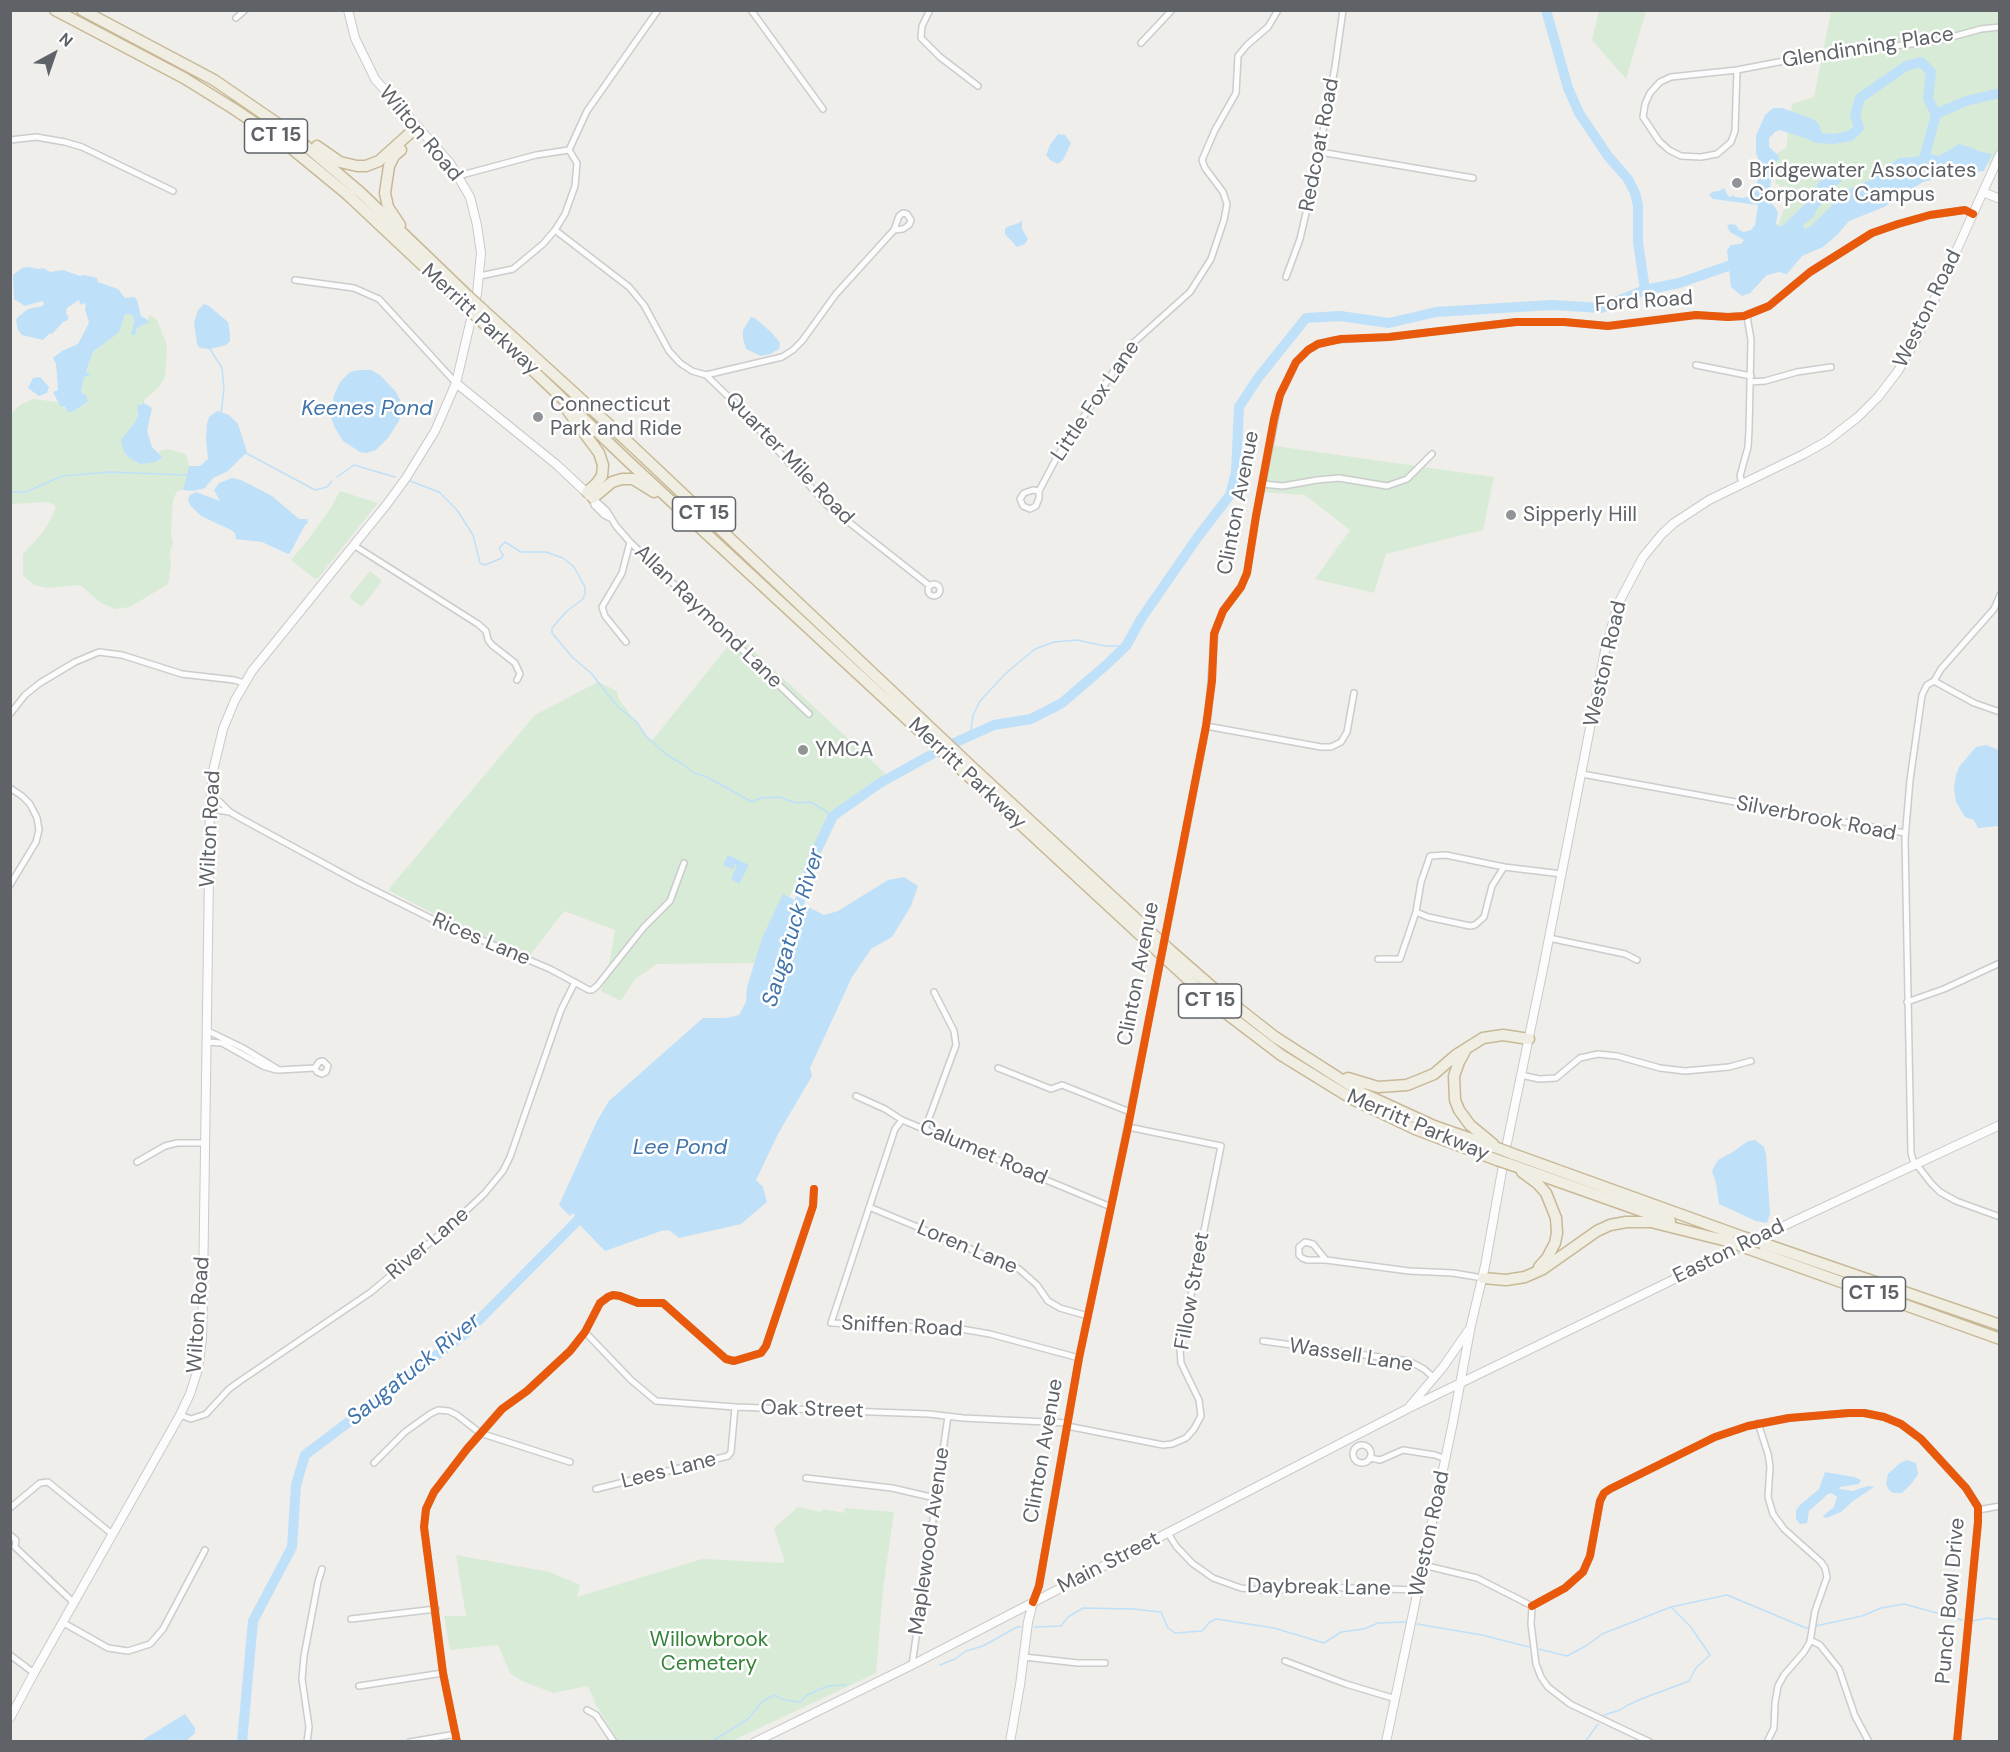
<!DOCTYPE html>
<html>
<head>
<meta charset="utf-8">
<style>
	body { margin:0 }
	#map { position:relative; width:2010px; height:1752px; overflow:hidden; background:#efeeea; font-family:"DM Sans",sans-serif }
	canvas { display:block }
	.frame { position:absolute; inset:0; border:12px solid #5f6368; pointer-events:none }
	.north { position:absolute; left:24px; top:24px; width:60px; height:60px; -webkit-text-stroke:4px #fff; paint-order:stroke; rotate:40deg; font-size:16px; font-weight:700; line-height:24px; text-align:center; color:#5f6368 }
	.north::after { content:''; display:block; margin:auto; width:21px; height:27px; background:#5f6368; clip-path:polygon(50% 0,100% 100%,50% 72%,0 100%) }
</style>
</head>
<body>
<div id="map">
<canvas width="2010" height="1752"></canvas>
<div class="frame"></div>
<div class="north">N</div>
</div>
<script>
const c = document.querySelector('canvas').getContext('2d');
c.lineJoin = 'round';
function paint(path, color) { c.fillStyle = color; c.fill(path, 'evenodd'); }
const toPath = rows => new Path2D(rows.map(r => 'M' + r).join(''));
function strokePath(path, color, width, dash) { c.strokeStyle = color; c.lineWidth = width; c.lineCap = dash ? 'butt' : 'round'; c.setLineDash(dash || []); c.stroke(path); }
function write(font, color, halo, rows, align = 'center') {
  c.font = font + ' "DM Sans",sans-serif'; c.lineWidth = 5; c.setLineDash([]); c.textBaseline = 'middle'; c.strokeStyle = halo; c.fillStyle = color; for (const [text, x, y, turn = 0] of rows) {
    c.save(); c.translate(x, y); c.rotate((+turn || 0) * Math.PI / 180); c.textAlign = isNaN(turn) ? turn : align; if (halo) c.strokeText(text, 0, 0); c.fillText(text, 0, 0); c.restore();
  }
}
paint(toPath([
	[1599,11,1646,11,1626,79,1592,40],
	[1828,11,1999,11,1999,161,1986,165,1966,158,1814,227,1801,230,1806,221,1821,202,1836,188,1837,178,1821,186,1783,227,1776,231,1789,195,1787,186,1781,187,1776,183,1775,155,1786,148,1792,104,1814,97,1831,12],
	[125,314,131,314,133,317,135,335,137,328,148,322,149,315,157,320,167,345,165,377,159,387,144,400,144,403,140,404,135,422,125,436,124,452,129,458,140,464,161,460,159,451,168,449,185,454,187,457,189,466,183,490,177,491,173,500,171,531,173,544,170,551,171,567,168,584,130,607,115,609,101,603,80,585,48,588,34,585,23,575,23,554,43,532,52,517,56,506,48,502,11,504,10,415,20,405,33,399,58,402,61,406,72,412,88,403,86,395,81,392,83,380,86,376,91,355,110,337,119,332],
	[1268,445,1494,477,1483,530,1386,554,1374,593,1315,579,1350,530,1305,495,1259,492],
	[340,491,378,503,319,577,315,579,291,560,307,541,332,506],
	[370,571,382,581,362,607,349,597],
	[737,635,888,776,869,787,836,821,800,875,790,896,778,935,758,963,657,964,635,979,621,1001,601,991,607,976,615,930,564,911,528,958,471,933,388,890,535,715,598,682,617,691,618,698,651,742],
	[798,1507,821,1512,823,1509,844,1513,845,1508,894,1512,883,1590,876,1673,732,1741,618,1741,596,1705,588,1686,553,1693,522,1681,510,1673,498,1645,450,1650,444,1616,466,1616,456,1555,550,1572,580,1585,577,1597,702,1559,785,1563,774,1528]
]), '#d8ebd6');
paint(toPath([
	[1773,108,1782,108,1813,119,1819,124,1823,136,1817,142,1780,130,1775,132,1769,138,1769,147,1779,156,1779,160,1772,165,1770,190,1771,202,1778,212,1776,224,1781,227,1807,202,1822,177,1828,171,1838,171,1841,176,1841,182,1831,189,1826,200,1817,209,1814,217,1804,224,1803,227,1805,229,1810,227,1849,189,1874,178,1899,158,1916,157,1924,153,1939,156,1959,144,1970,147,1978,151,1992,154,1984,171,1952,174,1923,182,1884,207,1849,221,1838,234,1823,247,1802,256,1787,274,1779,272,1767,275,1750,293,1742,296,1731,287,1727,250,1731,245,1741,244,1744,240,1730,232,1727,226,1730,224,1736,225,1739,230,1744,232,1751,230,1755,225,1758,205,1713,199,1709,195,1712,192,1719,191,1724,188,1728,196,1732,197,1733,194,1735,197,1743,198,1753,195,1760,173,1760,164,1756,153,1756,136,1765,115],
	[1058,134,1065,135,1071,143,1063,160,1058,164,1050,160,1046,155,1050,145],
	[1022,220,1022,229,1028,239,1025,244,1017,247,1005,234,1005,229,1007,227,1019,223],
	[29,267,38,269,43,268,50,272,63,270,80,276,84,275,97,278,98,282,118,289,125,298,134,297,137,300,141,316,148,320,149,322,137,328,135,335,133,335,131,334,134,322,133,317,131,314,125,314,119,332,93,352,86,372,92,375,86,376,83,380,81,392,86,395,88,402,72,412,68,412,65,407,60,406,53,392,58,390,56,364,53,358,62,351,78,344,89,323,85,309,86,305,83,303,80,305,79,300,67,308,66,313,68,316,68,320,63,322,52,334,50,333,43,340,22,335,18,330,16,320,18,317,28,309,43,306,44,303,42,301,25,306,14,299,13,275,22,268],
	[204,304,209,306,228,322,230,334,230,341,226,345,210,349,200,348,197,344,194,322,198,310],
	[751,317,755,318,772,333,780,343,779,349,770,354,761,356,746,349,743,339,743,330],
	[358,370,371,370,380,375,396,392,403,406,399,421,388,438,376,450,367,453,360,452,343,441,335,428,331,418,334,395,340,382,350,372],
	[40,377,49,387,47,393,39,396,28,388,33,378],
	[144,403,152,408,147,431,152,447,162,457,161,459,155,462,140,464,129,458,124,452,121,440,135,422,138,414,137,406],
	[217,411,229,415,238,424,247,452,228,471,213,478,205,488,193,491,183,490,189,466,200,466,208,459,206,440,207,424,209,417],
	[232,478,241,480,272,496,299,519,307,519,308,523,305,525,290,553,288,554,262,542,236,539,235,533,231,530,201,516,190,505,188,499,190,495,196,492,220,501,214,490,219,483],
	[1986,745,1999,750,1999,826,1978,828,1974,820,1965,817,1956,802,1954,788,1956,775,1959,767,1976,747],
	[728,855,749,865,739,884,731,879,737,865,735,864,733,869,723,865],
	[904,877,918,886,911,906,892,937,871,949,852,977,810,1068,812,1076,778,1134,756,1180,763,1187,767,1202,741,1224,679,1238,669,1230,661,1231,605,1251,573,1218,575,1215,573,1213,570,1216,559,1205,597,1121,609,1101,703,1018,726,1018,739,1015,746,1002,747,987,762,938,783,894,824,915,838,911,888,880],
	[1755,1140,1764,1147,1766,1154,1770,1214,1767,1223,1756,1221,1719,1204,1716,1183,1712,1171,1718,1160,1733,1152,1748,1141],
	[1907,1460,1916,1463,1918,1474,1912,1483,1902,1493,1893,1493,1889,1490,1886,1484,1888,1474,1900,1463],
	[1825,1472,1854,1477,1861,1480,1859,1484,1840,1487,1839,1488,1840,1489,1852,1491,1868,1486,1874,1487,1853,1501,1841,1512,1827,1518,1823,1517,1824,1515,1834,1507,1837,1497,1832,1493,1828,1494,1809,1511,1807,1523,1800,1524,1796,1519,1796,1510,1800,1505,1819,1489],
	[185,1714,195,1728,195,1733,186,1741,141,1741]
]), '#bfe0f9');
strokePath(toPath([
	[210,349,222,368,224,389,221,413],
	[246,453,315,490,327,487,332,481],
	[337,477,354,465,395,477],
	[410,481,439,492,457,510,473,535,480,563,485,565,502,558,503,555,499,548,505,542,521,552,546,552,563,558,574,567,585,587,585,594,583,599,567,611,552,628,552,633,573,658,591,673,618,707,636,721,646,736,667,755,681,763,694,773,707,777,752,802,761,798,779,797,796,803,811,802,833,816],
	[10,492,26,492,62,476,110,472,186,475],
	[970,736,973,715,980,701,1005,674,1035,649,1054,642,1077,640,1105,646,1126,646],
	[1972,1621,1988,1618,2000,1620],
	[1417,1624,1482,1635,1529,1647],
	[1034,1627,1061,1626,1068,1617,1083,1608,1133,1609,1161,1612,1168,1628,1175,1633,1202,1631,1210,1622,1216,1619,1274,1628,1324,1643,1341,1632,1364,1629,1378,1623,1406,1622],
	[1539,1649,1567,1656,1586,1646,1602,1634,1671,1607,1727,1595,1806,1628,1862,1616,1881,1608,1904,1604,1962,1620],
	[940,1665,955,1659,966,1651,983,1646,1017,1627,1021,1627],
	[1604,1715,1620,1710,1626,1706,1641,1699,1689,1681,1696,1668,1710,1655,1690,1626,1672,1608],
	[711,1742,748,1719,762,1702,774,1695,785,1700,800,1702,807,1695,828,1686,846,1685],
	[1585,1742,1598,1724]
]), '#bfe0f9', 1.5);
strokePath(toPath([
	[1546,10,1568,88,1579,113,1608,156,1628,179,1635,193,1638,205,1638,242,1645,290],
	[1936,114,1966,101,2000,93],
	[1809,134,1817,138,1833,139,1850,136,1859,128,1855,115,1860,98,1906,66,1921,62,1931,72,1928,99,1936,114,1922,167],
	[796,914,812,860,833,816,880,783,945,747,994,725,1031,719,1062,703,1105,666,1126,646,1141,619,1197,538,1230,495,1236,472,1239,407,1258,378,1306,318,1340,316,1389,323,1436,312,1552,305,1601,308,1645,290,1679,283,1740,262],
	[242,1742,253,1621,292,1547,296,1485,305,1455,466,1333,585,1213]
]), '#bfe0f9', 10);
const street = toPath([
	[751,10,823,109],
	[930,10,922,26,921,38,940,57,978,86],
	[236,18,245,10],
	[1141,43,1172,10],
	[1737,70,1735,131,1731,142,1717,154,1701,157,1681,156,1669,150,1659,141,1643,117,1645,104,1650,93,1660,82,1671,77,1737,70,1810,56,1937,41,1981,29,2000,27],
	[10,140,36,137,65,142,82,147,173,191],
	[569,150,587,111,658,10],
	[1320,152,1473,178],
	[458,176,536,155,569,150],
	[555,230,629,287,644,305,669,351,680,363,692,371,706,375,782,357,793,350,802,341,836,294,894,230,899,216,903,213,907,214,911,220,909,225,903,229,894,230],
	[480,276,513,269,543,244,555,230,565,214,575,186,577,163,569,150],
	[1286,277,1300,239,1315,174,1335,67,1343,10],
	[295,280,354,288,379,299,456,383],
	[1696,365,1751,376],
	[706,375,737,405,827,505,930,586],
	[1750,382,1765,381,1797,372,1831,367],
	[1742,483,1740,476,1748,447,1749,430,1751,340,1747,316],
	[1262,484,1283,486,1317,480,1339,478,1387,486,1407,479,1432,454],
	[1039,491,1033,490,1024,493,1020,499,1023,506,1030,509,1036,506,1039,498,1039,491,1057,457,1131,345,1190,292,1211,259,1224,220,1227,204,1223,192,1205,168,1202,160,1215,130,1236,93,1238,56,1247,45,1268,27,1278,10],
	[593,498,607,511,616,526,630,542,809,714],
	[593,498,594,505,604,515,610,518],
	[355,546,478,624,486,631,488,640,492,645,515,663,520,674,517,680],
	'928 590a6 6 0 1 1 12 0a6 6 0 1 1-12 0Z',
	[2000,595,1994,609,1941,669,1934,681,1927,685,1922,695,1910,780,1905,839,1911,1153,1913,1160,1931,1183,1940,1192,1956,1201,2000,1217],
	[626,642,605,616,602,607,622,573,630,542],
	[1934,681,1974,703,2000,712],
	[10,714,25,695,40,683,75,662,99,652,122,655,182,674,234,680,244,683],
	[1206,726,1321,747,1331,747,1341,742,1347,732,1354,693],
	[1582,774,1905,833],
	[10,788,22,796,30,804,37,818,39,830,36,842,10,885],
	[210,797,220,802,230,812,240,818,358,882,432,919,550,969,589,990,592,990,597,986,644,927,670,901,684,863],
	[210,809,230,812],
	[1504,867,1492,886,1484,917,1475,925,1470,926,1428,917,1416,912,1421,882,1430,856,1446,855,1504,867,1562,874],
	[1166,933,1208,717,1215,631,1223,611,1241,587,1247,573,1256,516,1280,395,1296,362,1308,350,1318,344,1334,340,1389,337,1516,322,1564,322,1608,326,1696,315,1728,317,1744,316,1769,306,1810,272,1872,233,1898,224,1930,215,1965,210,1973,214],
	[1549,938,1625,954,1637,960],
	[1378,959,1400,959,1416,912],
	[1907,1002,1944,989,2000,963],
	[206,1030,243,1048,279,1070,315,1068,317,1072,322,1074,326,1072,328,1066,323,1061,319,1062,315,1068],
	[206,1042,222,1043,263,1066,276,1070],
	[998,1068,1051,1089,1062,1085,1130,1112],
	[1521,1075,1539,1079,1556,1078,1580,1058,1598,1054,1617,1056,1660,1068,1685,1071,1729,1067,1751,1061],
	[856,1096,885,1109,902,1120,1111,1207],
	[902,1120,895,1129,831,1323,961,1329,990,1334,1079,1358],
	[925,1129,956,1045,954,1031,934,992],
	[137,1162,165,1146,177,1143,205,1143],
	[869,1207,1019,1269,1037,1285,1048,1301,1060,1308,1088,1316],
	[1326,1260,1313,1244,1305,1242,1299,1247,1299,1255,1302,1258,1307,1260,1326,1260,1409,1271,1453,1273,1483,1278],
	[585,1332,631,1380,656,1401,735,1407,929,1414,963,1418,1067,1423],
	[1263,1341,1409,1361,1424,1369,1434,1378],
	[180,1415,191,1419,206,1414,229,1389,240,1381,371,1292,452,1224,484,1194,503,1171,510,1157,561,1010,575,982],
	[1758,1423,1768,1454,1770,1466,1768,1497,1773,1514,1784,1529,1821,1562,1825,1568,1827,1577,1815,1611,1810,1642,1804,1652,1784,1675,1778,1686,1775,1703,1774,1728,1767,1742],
	[1067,1426,1163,1445,1172,1444,1186,1438,1194,1429,1201,1416,1199,1400,1181,1363,1180,1350,1221,1146,1128,1127],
	'1353 1454a9 9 0 1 1 18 0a9 9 0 1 1-18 0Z',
	[1370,1458,1380,1460,1403,1450,1435,1455,1446,1459],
	[374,1463,405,1432,430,1414,438,1410,449,1411,457,1415,480,1433,570,1462],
	[806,1478,892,1488,935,1498],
	[596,1489,728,1456,731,1452,735,1407],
	[10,1508,40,1483,48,1482,112,1534],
	[1978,1510,2000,1506],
	[1168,1533,1176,1546,1192,1563,1213,1578,1241,1588,1270,1591,1318,1587,1419,1590],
	[10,1535,16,1540,15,1547,73,1602],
	[1423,1565,1477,1578,1532,1606,1531,1624,1536,1664,1541,1677,1548,1687,1570,1704,1650,1742],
	[1033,1602,1039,1586,1079,1358,1118,1173,1160,963],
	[1532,1606,1565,1588,1583,1572,1590,1556,1600,1501,1604,1493,1610,1489,1715,1437,1748,1426,1789,1418,1849,1413,1864,1413,1884,1417,1901,1424,1921,1439,1966,1488,1978,1507,1978,1522,1957,1742],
	[351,1619,436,1609],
	[62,1622,108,1648,128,1651,150,1644,163,1629,205,1550],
	[1810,1640,1820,1645,1839,1669,1855,1716,1869,1742],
	[10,1655,34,1673],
	[1024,1657,1078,1663,1105,1663],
	[1285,1661,1346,1684,1396,1699],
	[912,1665,948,1416],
	[359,1686,443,1673],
	[587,1710,596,1715,614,1742],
	[307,1742,309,1727,302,1679,304,1656,318,1582,322,1569],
	[410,1742,456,1734],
	[457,1742,443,1673,424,1527,426,1509,434,1492,467,1449,502,1409,527,1391,570,1351,585,1332,600,1303,608,1297,613,1295,620,1296,638,1303,663,1303,726,1359,734,1361,761,1353,766,1346,813,1206,814,1189]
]);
const secondary = toPath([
	[1983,192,2000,199],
	[456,383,557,465,590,496],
	[1410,1406,1443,1367,1468,1331],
	[10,1718,34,1673,180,1415,190,1394,198,1369,202,1339,203,1290,210,803,213,771,223,729,235,700,252,671,387,504,406,478,435,431,456,383,477,294,481,253,477,225,470,197,450,163,375,79,355,38,348,10],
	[755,1742,912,1665,1407,1409,1792,1222,2000,1125],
	[1010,1742,1020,1685,1028,1622,1033,1602],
	[1386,1742,1453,1422,1471,1325,1485,1266,1507,1143,1542,974,1605,651,1618,604,1643,557,1662,534,1674,523,1709,500,1804,454,1827,441,1858,417,1878,397,1898,371,1917,338,2000,154]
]);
const highway = toPath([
	[55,10,184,78,234,109,286,144,348,195,465,305],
	[82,10,214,80,287,130,361,193,468,296],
	[317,146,340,162,357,166,366,166,379,161,409,134,418,129],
	[400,225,388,207,385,193,389,166,394,156,401,150],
	[481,308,628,442,974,769,1171,951,1219,993,1275,1037,1362,1093,1434,1126,1500,1149],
	[477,317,630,463,1218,1007,1281,1055,1354,1100,1415,1129,1497,1160],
	[568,411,599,453,603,465,602,476,596,484,587,492],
	[593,498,612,482,622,479,633,479,654,492],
	[1465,1051,1459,1062,1454,1076,1455,1100,1459,1110,1470,1125,1493,1144],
	[1348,1078,1378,1087,1407,1085,1434,1074,1456,1055,1483,1038,1503,1035,1529,1039],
	[1513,1154,1743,1237],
	[1509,1164,1670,1221],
	[1522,1172,1537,1183,1546,1193,1556,1218,1557,1233,1555,1243,1547,1258,1539,1267],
	[1762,1243,2000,1325],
	[1749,1249,2000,1339],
	[1483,1278,1506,1280,1525,1277,1543,1269,1597,1231,1610,1225,1626,1222,1651,1222,1731,1242]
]);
strokePath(street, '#cbcccc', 8);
strokePath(secondary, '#cacacb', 10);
strokePath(highway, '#c8b996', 13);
strokePath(street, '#fdfcfc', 5);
strokePath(secondary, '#fdfcfc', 8);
strokePath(highway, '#f0ede3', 10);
const streetBridge = toPath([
	[1160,963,1166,933]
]);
const highwayBridge = toPath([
	[468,296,481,308],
	[465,305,477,317],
	[1500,1149,1513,1154],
	[1497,1160,1509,1164],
	[1743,1237,1762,1243],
	[1731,1242,1749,1249]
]);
strokePath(streetBridge, '#cbcccc', 8, []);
strokePath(highwayBridge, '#c8b996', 13, []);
strokePath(streetBridge, '#fdfcfc', 5);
strokePath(highwayBridge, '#f0ede3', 10);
strokePath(toPath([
	[1033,1602,1039,1586,1079,1358,1128,1127,1206,726,1212,681,1214,634,1223,611,1241,587,1247,573,1256,516,1274,419,1280,395,1296,362,1308,350,1318,344,1341,339,1389,337,1516,322,1564,322,1608,326,1696,315,1728,317,1744,316,1769,306,1810,272,1872,233,1898,224,1930,215,1965,210,1973,214],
	[1532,1606,1565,1588,1583,1572,1590,1556,1600,1501,1604,1493,1610,1489,1715,1437,1748,1426,1789,1418,1849,1413,1864,1413,1884,1417,1901,1424,1921,1439,1966,1488,1978,1507,1978,1522,1957,1742],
	[457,1742,443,1673,424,1527,426,1509,434,1492,467,1449,502,1409,527,1391,570,1351,585,1332,600,1303,608,1297,613,1295,620,1296,638,1303,663,1303,726,1359,734,1361,761,1353,766,1346,813,1206,814,1189]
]), '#e8590c', 8);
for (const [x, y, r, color] of [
	[1737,183,6,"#919496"],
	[538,417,6,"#919496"],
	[1511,515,6,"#919496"],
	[803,750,6,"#919496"]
]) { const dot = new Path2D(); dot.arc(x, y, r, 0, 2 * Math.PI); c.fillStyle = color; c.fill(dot); strokePath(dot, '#fff', 2); }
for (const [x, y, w] of [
	[276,136,63],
	[704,514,63],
	[1210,1001,63],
	[1874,1294,63]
]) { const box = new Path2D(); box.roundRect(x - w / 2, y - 17, w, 34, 4.5); c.fillStyle = '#fff'; c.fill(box); strokePath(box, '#5f6368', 1.5); }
write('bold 20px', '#5f6368', null, [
	["CT 15",276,136],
	["CT 15",704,514],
	["CT 15",1210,1001],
	["CT 15",1874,1294]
]);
write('21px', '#5f6368', '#fff', [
	["Glendinning Place",1868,48,-9],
	["Wilton Road",420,134,50],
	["Redcoat Road",1320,145,-79],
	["Ford Road",1644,302,-4],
	["Weston Road",1928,309,-64],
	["Merritt Parkway",480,320,43],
	["Little Fox Lane",1096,401,-56],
	["Quarter Mile Road",789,459,46],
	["Clinton Avenue",1239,503,-79],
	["Allan Raymond Lane",708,617,44],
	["Weston Road",1606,664,-77],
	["Merritt Parkway",967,774,43],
	["Silverbrook Road",1816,819,11],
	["Wilton Road",211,829,-87],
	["Rices Lane",481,940,23],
	["Clinton Avenue",1139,974,-79],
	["Merritt Parkway",1418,1126,23],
	["Calumet Road",983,1153,23],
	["River Lane",428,1244,-40],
	["Loren Lane",967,1248,23],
	["Easton Road",1729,1252,-26],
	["Fillow Street",1193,1291,-80],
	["Wilton Road",199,1315,-86],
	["Sniffen Road",902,1327,3],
	["Wassell Lane",1351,1356,9],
	["Oak Street",812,1410,2],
	["Clinton Avenue",1044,1451,-80],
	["Lees Lane",669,1471,-14],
	["Weston Road",1430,1534,-78],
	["Maplewood Avenue",930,1541,-82],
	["Main Street",1109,1563,-27],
	["Daybreak Lane",1319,1588,1],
	["Punch Bowl Drive",1951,1601,-85]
]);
write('21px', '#5f6368', '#fff', [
	["Bridgewater Associates",1749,171],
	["Corporate Campus",1749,195],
	["Connecticut",550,405],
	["Park and Ride",550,429],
	["Sipperly Hill",1523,515],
	["YMCA",815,750]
], 'left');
write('21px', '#348238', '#fff', [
	["Willowbrook",709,1640],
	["Cemetery",709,1664]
]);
write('italic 22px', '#4174aa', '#fff', [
	["Keenes Pond",367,409],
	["Saugatuck River",794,928,-73],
	["Lee Pond",680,1148],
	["Saugatuck River",414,1370,-39]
]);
</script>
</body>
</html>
